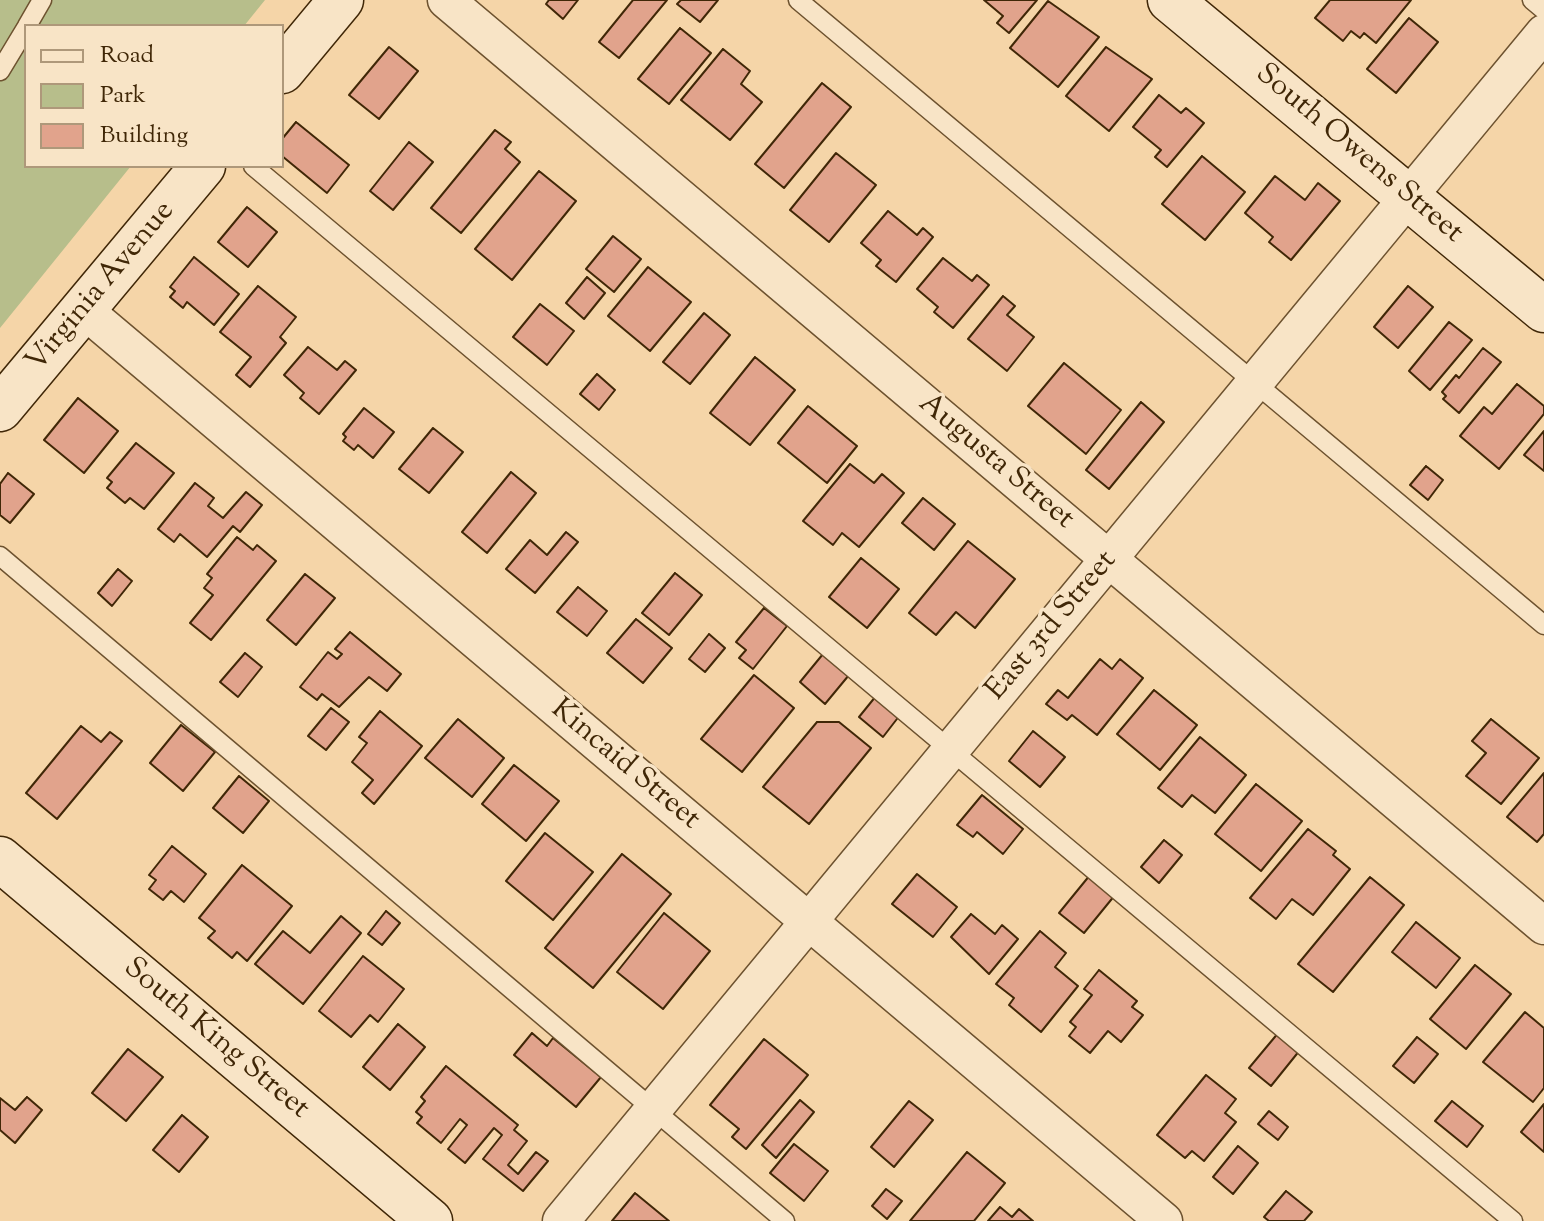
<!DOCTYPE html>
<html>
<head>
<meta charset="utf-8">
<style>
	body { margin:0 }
	#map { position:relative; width:1544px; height:1221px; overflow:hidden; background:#f5d5a8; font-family:"Sorts Mill Goudy",serif }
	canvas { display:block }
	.legend { position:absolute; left:24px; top:24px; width:260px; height:144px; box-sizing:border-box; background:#f8e4c6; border:2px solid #ae987a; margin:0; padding:10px 14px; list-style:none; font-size:24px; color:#402707 }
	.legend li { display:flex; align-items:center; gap:16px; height:40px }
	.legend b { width:40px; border:2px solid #ae987a }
</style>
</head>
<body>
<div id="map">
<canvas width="1544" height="1221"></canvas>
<ul class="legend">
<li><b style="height:10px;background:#f8e4c6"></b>Road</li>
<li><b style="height:22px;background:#b7be8b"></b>Park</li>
<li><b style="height:22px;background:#e1a38c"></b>Building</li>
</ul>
</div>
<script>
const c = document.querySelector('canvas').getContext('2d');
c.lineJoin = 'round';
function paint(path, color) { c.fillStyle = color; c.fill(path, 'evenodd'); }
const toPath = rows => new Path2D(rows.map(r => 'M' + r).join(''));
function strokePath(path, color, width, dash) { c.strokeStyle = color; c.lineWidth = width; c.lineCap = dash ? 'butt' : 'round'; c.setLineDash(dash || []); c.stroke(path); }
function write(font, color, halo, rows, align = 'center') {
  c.font = font + ' "Sorts Mill Goudy",serif'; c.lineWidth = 7; c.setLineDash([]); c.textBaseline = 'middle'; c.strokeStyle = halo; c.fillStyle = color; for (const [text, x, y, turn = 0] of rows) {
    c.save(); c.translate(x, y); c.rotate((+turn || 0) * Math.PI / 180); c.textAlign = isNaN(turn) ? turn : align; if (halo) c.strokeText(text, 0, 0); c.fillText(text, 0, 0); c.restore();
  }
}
paint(toPath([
	[0,0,265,0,244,26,26,26,26,166,131,166,0,328]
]), '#b7be8b');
const building = toPath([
	[549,0,578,0,563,19,546,4,549,0],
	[633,0,667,0,619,58,599,42,633,0],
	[681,0,718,0,700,22,677,4,681,0],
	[984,0,1037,0,1009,33,997,23,1003,16,984,0],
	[1330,0,1411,0,1376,43,1364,33,1360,38,1351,31,1343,41,1315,18,1330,0],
	[1048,1,1099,37,1058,87,1010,48,1048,1],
	[1409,18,1438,42,1396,93,1367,69,1409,18],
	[680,28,711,53,669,104,638,79,680,28],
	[389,47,418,71,379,119,349,95,389,47],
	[1106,47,1152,79,1109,131,1066,96,1106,47],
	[723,49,750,71,741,84,762,102,730,140,681,100,723,49],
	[822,83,851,107,784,188,755,164,822,83],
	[1159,95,1181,113,1186,108,1204,123,1167,167,1155,157,1161,150,1133,127,1159,95],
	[296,122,349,165,327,193,282,156,282,139,296,122],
	[495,130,511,142,505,149,520,162,461,233,431,208,495,130],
	[409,142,433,162,393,210,370,191,409,142],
	[836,153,876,185,829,242,790,210,836,153],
	[1202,156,1245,192,1205,240,1162,204,1202,156],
	[539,171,576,201,512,280,475,249,539,171],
	[1275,176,1305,200,1318,183,1340,201,1291,260,1269,242,1273,237,1245,213,1275,176],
	[247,207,277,232,248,267,218,242,247,207],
	[888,211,917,235,923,228,933,237,896,282,876,266,881,260,861,243,888,211],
	[613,236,641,259,614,292,586,269,613,236],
	[194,257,239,294,214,325,187,302,183,308,170,297,175,291,170,287,194,257],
	[943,258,972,281,977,275,989,285,953,328,934,312,938,307,917,289,943,258],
	[648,267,691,302,650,351,608,316,648,267],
	[587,277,605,293,584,319,566,303,587,277],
	[258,286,296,317,280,337,286,343,250,387,236,375,251,357,220,332,258,286],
	[1408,286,1433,307,1398,348,1374,327,1408,286],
	[1003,296,1015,306,1007,315,1034,337,1007,371,968,339,1003,296],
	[540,304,574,331,547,365,513,337,540,304],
	[704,313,730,335,690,384,663,362,704,313],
	[1449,322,1472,340,1430,390,1409,371,1449,322],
	[308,347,337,370,345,361,356,370,319,414,300,398,304,393,284,375,308,347],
	[1483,348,1501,362,1459,413,1443,399,1446,396,1442,392,1456,375,1459,378,1483,348],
	[755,357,795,390,750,445,710,413,755,357],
	[1064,363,1121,410,1086,454,1028,406,1064,363],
	[597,374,615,390,599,410,580,394,597,374],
	[1517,384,1544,406,1544,414,1499,469,1460,436,1484,407,1492,414,1517,384],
	[78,398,118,431,84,473,44,440,78,398],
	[1141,402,1164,422,1109,489,1086,470,1141,402],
	[808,406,857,446,827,483,778,443,808,406],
	[364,408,394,432,373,458,358,445,354,450,343,441,346,437,343,434,364,408],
	[433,428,463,452,429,493,399,469,433,428],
	[1544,431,1544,471,1524,455,1544,431],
	[136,443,174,473,144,509,130,498,125,503,107,488,112,482,107,478,136,443],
	[850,464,874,483,882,474,904,493,859,547,842,533,833,545,803,521,850,464],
	[1426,466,1443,480,1428,500,1410,485,1426,466],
	[511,472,536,493,487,553,462,532,511,472],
	[8,473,34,494,10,523,0,515,0,484,8,473],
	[195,483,214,498,208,506,223,518,246,492,262,505,240,532,233,526,207,557,180,534,174,542,158,529,195,483],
	[923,498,955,524,934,550,902,523,923,498],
	[566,532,578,542,535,593,506,569,530,540,547,555,566,532],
	[237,537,253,550,257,545,276,561,211,640,190,623,213,595,204,588,212,578,207,574,237,537],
	[968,541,1015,579,975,628,956,612,936,635,909,613,968,541],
	[861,558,899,589,867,628,829,597,861,558],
	[118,569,132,581,112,606,98,593,118,569],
	[675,573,702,595,669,635,642,613,675,573],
	[305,574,335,598,296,645,267,620,305,574],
	[578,587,607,611,587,636,557,612,578,587],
	[764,608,787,626,753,669,739,658,746,650,736,642,764,608],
	[636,619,672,648,643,683,607,653,636,619],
	[350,632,401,674,387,691,369,677,339,707,322,694,317,700,300,687,328,652,337,659,342,654,335,649,350,632],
	[709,634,725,648,705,672,689,659,709,634],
	[245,653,262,667,238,697,220,682,245,653],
	[823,654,849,675,825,704,800,682,823,654],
	[1100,659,1112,669,1120,659,1143,678,1097,735,1072,715,1067,720,1046,704,1058,690,1068,698,1100,659],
	[754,675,794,708,742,772,701,739,754,675],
	[1154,690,1197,725,1160,770,1117,734,1154,690],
	[876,696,900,715,883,737,859,717,876,696],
	[331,708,349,722,326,750,308,736,331,708],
	[380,711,422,746,374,804,362,793,373,780,352,762,367,743,359,737,380,711],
	[458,719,504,758,472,797,425,758,458,719],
	[1491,719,1539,758,1501,804,1466,776,1486,753,1472,741,1491,719],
	[817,722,839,722,871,748,809,824,763,787,817,722],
	[181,725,215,752,183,791,150,763,181,725],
	[81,726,101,742,110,732,122,741,57,819,26,793,81,726],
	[1033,731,1065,757,1040,787,1009,761,1033,731],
	[1200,737,1246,775,1215,813,1192,795,1182,807,1158,788,1200,737],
	[514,765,559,801,526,841,482,804,514,765],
	[1544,773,1544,834,1537,842,1507,817,1544,773],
	[239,776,269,801,243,833,213,808,239,776],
	[1256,784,1302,821,1261,871,1215,834,1256,784],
	[982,795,1023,829,1003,854,977,832,973,837,957,825,982,795],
	[1308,829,1336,851,1333,855,1350,869,1313,915,1292,899,1276,919,1250,898,1308,829],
	[545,833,593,872,553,920,506,881,545,833],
	[1164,840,1182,855,1159,883,1141,867,1164,840],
	[172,846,206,874,184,902,171,891,163,900,149,889,156,880,149,875,172,846],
	[622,854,671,894,593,988,545,948,622,854],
	[242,865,292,906,247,961,237,952,232,958,208,938,215,931,199,918,242,865],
	[917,874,957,907,933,937,892,904,917,874],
	[1090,875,1115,895,1084,933,1059,913,1090,875],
	[1370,877,1404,905,1333,992,1298,964,1370,877],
	[386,911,400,923,382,945,368,934,386,911],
	[664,913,710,951,663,1009,617,972,664,913],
	[971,914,995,934,1002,925,1018,939,989,974,951,937,971,914],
	[341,916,361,933,303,1004,255,964,283,931,310,953,341,916],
	[1416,922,1460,958,1436,988,1392,952,1416,922],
	[1040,931,1066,953,1055,967,1078,986,1041,1032,1009,1005,1014,998,996,984,1040,931],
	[363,956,404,989,378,1022,370,1015,351,1037,319,1011,363,956],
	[1475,965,1511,994,1466,1049,1430,1019,1475,965],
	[1099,970,1137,1001,1132,1007,1143,1015,1121,1042,1108,1031,1090,1053,1069,1036,1076,1027,1070,1022,1092,995,1084,989,1099,970],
	[1525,1012,1544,1028,1544,1088,1533,1102,1483,1062,1525,1012],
	[398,1024,425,1047,390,1090,363,1067,398,1024],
	[1279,1032,1300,1050,1271,1086,1249,1068,1279,1032],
	[532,1033,547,1046,553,1038,601,1077,576,1107,514,1055,532,1033],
	[1417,1037,1438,1054,1414,1083,1393,1066,1417,1037],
	[764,1039,808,1075,746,1149,732,1137,739,1129,710,1105,764,1039],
	[128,1049,163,1077,126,1121,92,1093,128,1049],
	[446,1066,518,1125,514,1130,527,1141,508,1165,518,1174,536,1152,548,1161,523,1191,483,1159,502,1135,494,1128,465,1163,448,1149,467,1125,460,1119,441,1143,417,1123,422,1117,416,1112,425,1101,421,1097,446,1066],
	[1206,1075,1236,1099,1225,1113,1236,1122,1204,1161,1192,1151,1185,1158,1157,1135,1206,1075],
	[27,1097,42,1110,15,1143,0,1130,0,1098,15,1110,27,1097],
	[800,1100,814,1112,776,1158,762,1145,800,1100],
	[909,1101,933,1120,894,1167,871,1147,909,1101],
	[1452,1101,1483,1126,1467,1147,1435,1121,1452,1101],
	[1544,1104,1544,1152,1521,1132,1544,1104],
	[1269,1111,1288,1127,1278,1140,1258,1124,1269,1111],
	[182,1115,208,1137,179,1172,153,1150,182,1115],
	[794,1144,828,1171,804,1201,770,1173,794,1144],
	[1238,1146,1258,1163,1233,1194,1213,1177,1238,1146],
	[967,1152,1005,1183,974,1221,910,1221,967,1152],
	[886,1189,902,1201,887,1219,872,1206,886,1189],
	[1286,1191,1312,1212,1304,1221,1269,1221,1264,1217,1286,1191],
	[635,1193,669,1221,612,1221,635,1193],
	[1000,1207,1012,1217,1019,1209,1033,1221,988,1221,1000,1207]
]);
paint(building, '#e1a38c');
strokePath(building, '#402707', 2);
const lane = toPath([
	[798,0,1544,625],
	[1532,0,1544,10],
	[27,26,42,0],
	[0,71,26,28],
	[253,166,1513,1221],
	[0,556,785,1221]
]);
const street = toPath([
	[446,0,1544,926],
	[84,310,1164,1221],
	[561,1221,1544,33]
]);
const secondary = toPath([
	[1170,0,1544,310],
	[282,71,341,0],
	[0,409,203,166],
	[0,859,430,1221]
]);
strokePath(lane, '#6d522f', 21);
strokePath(street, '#6d522f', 39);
strokePath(secondary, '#402707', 47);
strokePath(lane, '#f8e4c6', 18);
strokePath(street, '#f8e4c6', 36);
strokePath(secondary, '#f8e4c6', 44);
write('30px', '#402707', '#f8e4c6', [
	["South Owens Street",1358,155,40],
	["Virginia Avenue",102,288,-50],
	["Augusta Street",995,463,40],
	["East 3rd Street",1053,627,-50],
	["Kincaid Street",624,766,40],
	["South King Street",215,1040,40]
]);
</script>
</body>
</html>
